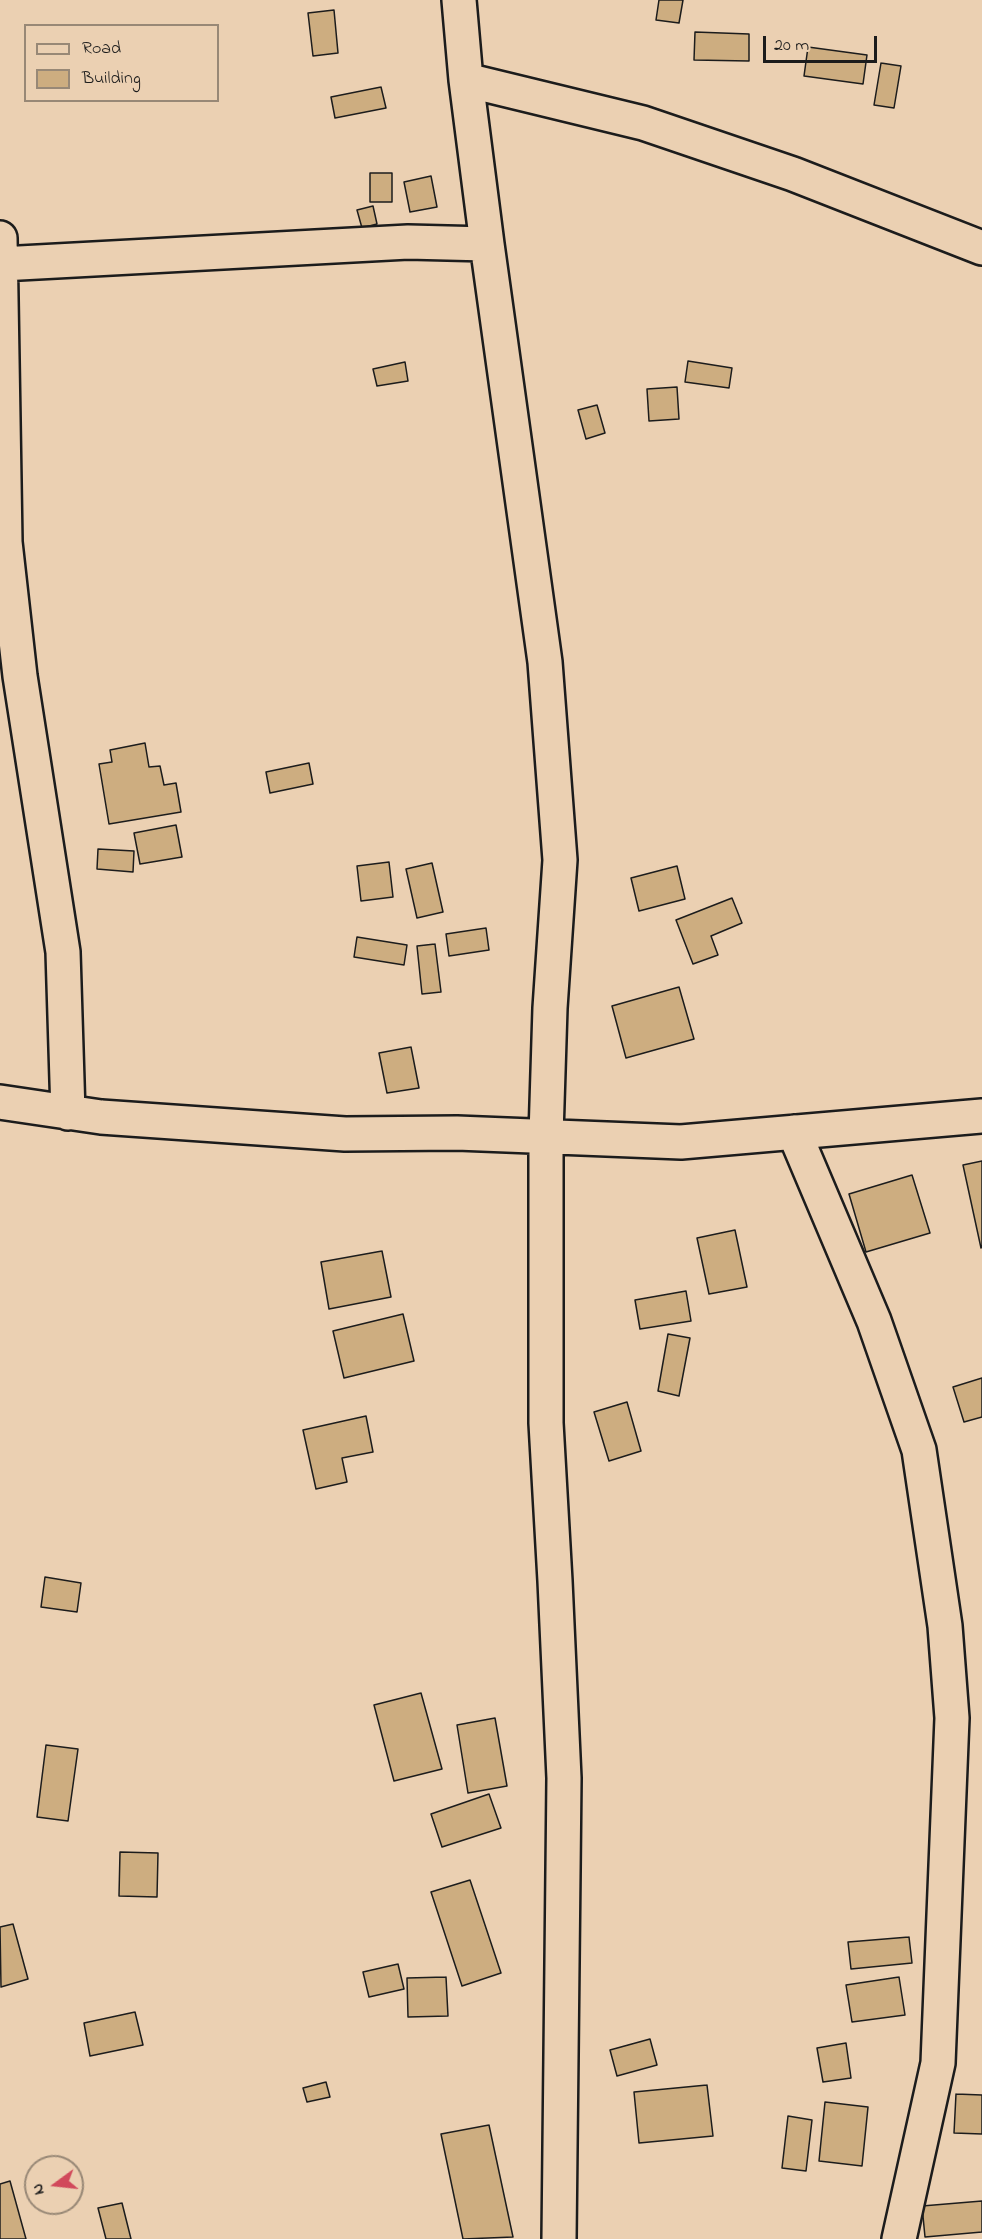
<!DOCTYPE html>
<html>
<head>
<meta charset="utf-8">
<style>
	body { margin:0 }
	#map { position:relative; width:982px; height:2239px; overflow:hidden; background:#ebd0b2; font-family:"Indie Flower",sans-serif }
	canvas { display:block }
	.legend { position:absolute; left:24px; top:24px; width:195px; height:78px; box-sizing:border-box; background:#ebd0b2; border:2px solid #988876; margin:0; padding:8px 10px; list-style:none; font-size:18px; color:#1c1c1c }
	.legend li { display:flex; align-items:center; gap:12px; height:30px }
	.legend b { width:30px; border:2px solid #988876 }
	.north { position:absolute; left:24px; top:2155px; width:60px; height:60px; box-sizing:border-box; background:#ebd0b2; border:2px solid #988876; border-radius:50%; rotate:255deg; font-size:16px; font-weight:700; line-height:24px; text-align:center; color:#1c1c1c }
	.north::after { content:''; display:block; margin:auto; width:21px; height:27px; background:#d1495b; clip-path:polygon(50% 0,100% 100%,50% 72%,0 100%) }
	.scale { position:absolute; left:763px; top:36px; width:114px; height:27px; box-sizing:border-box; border:3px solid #1c1c1c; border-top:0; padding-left:8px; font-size:18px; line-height:21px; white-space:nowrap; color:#1c1c1c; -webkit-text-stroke:4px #ebd0b2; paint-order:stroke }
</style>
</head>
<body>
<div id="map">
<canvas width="982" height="2239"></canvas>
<ul class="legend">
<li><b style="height:8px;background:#ebd0b2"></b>Road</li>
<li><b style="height:16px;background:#cdad80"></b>Building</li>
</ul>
<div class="north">N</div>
<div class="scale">20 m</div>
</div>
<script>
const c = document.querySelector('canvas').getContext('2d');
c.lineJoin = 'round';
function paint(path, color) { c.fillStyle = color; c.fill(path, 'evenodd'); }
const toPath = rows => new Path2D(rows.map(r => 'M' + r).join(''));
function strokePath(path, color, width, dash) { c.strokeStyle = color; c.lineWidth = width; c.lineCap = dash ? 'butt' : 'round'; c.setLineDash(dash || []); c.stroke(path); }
const building = toPath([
	[659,0,683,0,679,23,656,20,659,0],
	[334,10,338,53,313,56,308,13,334,10],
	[695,32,749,34,749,61,694,60,695,32],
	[808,47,867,55,863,84,804,76,808,47],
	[881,63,901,66,894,108,874,105,881,63],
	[381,87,386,108,335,118,331,97,381,87],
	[370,173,392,173,392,202,370,202,370,173],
	[431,176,437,207,410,212,404,182,431,176],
	[373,206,377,224,362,228,357,210,373,206],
	[688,361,732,368,729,388,685,382,688,361],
	[405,362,408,381,377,386,373,369,405,362],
	[677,387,679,419,649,421,647,389,677,387],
	[597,405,605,433,586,439,578,410,597,405],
	[145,743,149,767,160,766,164,785,176,783,181,812,109,824,99,764,112,762,110,750,145,743],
	[309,763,313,784,270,793,266,772,309,763],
	[176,825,182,857,140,864,134,833,176,825],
	[98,849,134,851,133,872,97,869,98,849],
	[389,862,393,897,361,901,357,866,389,862],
	[432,863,443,912,417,918,406,869,432,863],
	[677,866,685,899,639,911,631,878,677,866],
	[732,898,742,923,711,936,718,955,693,964,676,920,732,898],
	[486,928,489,950,449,956,446,934,486,928],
	[357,937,407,945,404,965,354,957,357,937],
	[435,944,441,992,422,994,417,946,435,944],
	[679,987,694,1039,626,1058,612,1006,679,987],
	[411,1047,419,1088,387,1093,379,1053,411,1047],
	[982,1161,982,1247,981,1248,963,1165,982,1161],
	[912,1175,930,1233,866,1252,849,1194,912,1175],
	[735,1230,747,1287,709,1294,697,1238,735,1230],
	[382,1251,391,1297,329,1309,321,1262,382,1251],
	[686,1291,691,1321,640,1329,635,1300,686,1291],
	[403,1314,414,1361,344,1378,333,1331,403,1314],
	[668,1334,690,1338,679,1396,658,1391,668,1334],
	[982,1378,982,1417,964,1422,953,1387,982,1378],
	[627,1402,641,1451,609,1461,594,1412,627,1402],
	[366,1416,373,1452,342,1458,347,1482,316,1489,303,1430,366,1416],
	[45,1577,81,1583,77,1612,41,1607,45,1577],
	[421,1693,442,1769,394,1781,374,1705,421,1693],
	[495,1718,507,1786,468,1793,457,1725,495,1718],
	[46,1745,78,1749,68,1821,37,1817,46,1745],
	[489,1794,501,1828,442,1847,431,1814,489,1794],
	[120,1852,158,1853,157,1897,119,1896,120,1852],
	[470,1880,501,1973,462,1986,431,1892,470,1880],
	[13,1924,28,1979,1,1987,0,1927,13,1924],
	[909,1937,912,1963,851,1969,848,1942,909,1937],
	[398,1964,404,1989,369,1997,363,1972,398,1964],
	[446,1977,448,2016,408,2017,407,1978,446,1977],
	[899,1977,905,2015,852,2022,846,1985,899,1977],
	[135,2012,143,2045,90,2056,84,2023,135,2012],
	[650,2039,657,2065,617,2076,610,2050,650,2039],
	[846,2043,851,2078,823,2082,817,2048,846,2043],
	[326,2082,330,2097,307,2102,303,2088,326,2082],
	[707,2085,713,2136,639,2143,634,2092,707,2085],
	[956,2094,982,2095,982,2134,954,2133,956,2094],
	[825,2102,868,2107,862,2166,819,2161,825,2102],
	[788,2116,812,2120,806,2171,782,2168,788,2116],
	[489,2125,513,2237,463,2239,441,2134,489,2125],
	[10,2181,26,2239,0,2239,0,2184,10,2181],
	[982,2201,982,2232,925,2237,922,2206,982,2201],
	[122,2203,131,2239,106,2239,98,2208,122,2203]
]);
paint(building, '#cdad80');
strokePath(building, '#1c1c1c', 1.5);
const minor = toPath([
	[459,0,466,80,487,244,545,662,560,860,550,1008,546,1135,546,1423,555,1581,564,1778,559,2239],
	[466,80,643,123,793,174,982,248],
	[0,238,5,542,20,676,63,952,68,1113],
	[1,264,408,242,487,244],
	[0,1102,101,1117,345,1134,457,1133,681,1142,982,1116],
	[794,1132,874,1321,919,1450,945,1626,952,1718,938,2063,899,2239]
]);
strokePath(minor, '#1c1c1c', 38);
strokePath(minor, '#ebd0b2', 33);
</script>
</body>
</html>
